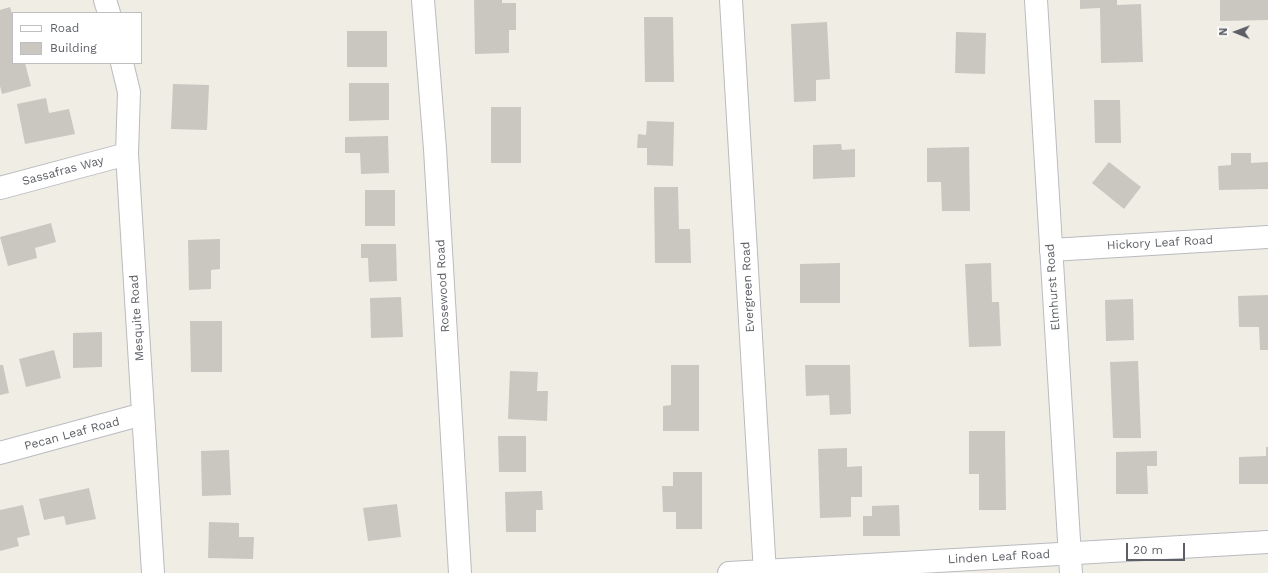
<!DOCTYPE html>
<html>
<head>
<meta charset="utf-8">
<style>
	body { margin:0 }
	#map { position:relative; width:1268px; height:573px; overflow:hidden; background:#efede4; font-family:"Work Sans",sans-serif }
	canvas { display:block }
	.legend { position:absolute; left:12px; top:12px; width:130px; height:52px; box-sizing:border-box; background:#fff; border:1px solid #bebfc1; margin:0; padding:5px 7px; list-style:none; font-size:12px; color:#5c5f65 }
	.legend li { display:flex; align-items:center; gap:8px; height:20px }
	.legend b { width:20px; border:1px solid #bebfc1 }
	.north { position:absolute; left:1216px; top:12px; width:40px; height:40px; -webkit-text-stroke:3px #fff; paint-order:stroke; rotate:271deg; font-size:11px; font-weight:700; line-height:16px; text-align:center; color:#5c5f65 }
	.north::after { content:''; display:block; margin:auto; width:14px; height:18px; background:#5c5f65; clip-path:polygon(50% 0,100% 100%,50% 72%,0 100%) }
	.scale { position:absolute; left:1126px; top:543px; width:59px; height:18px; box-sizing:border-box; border:2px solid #5c5f65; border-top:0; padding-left:5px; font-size:12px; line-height:14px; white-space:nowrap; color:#5c5f65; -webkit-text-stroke:3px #fff; paint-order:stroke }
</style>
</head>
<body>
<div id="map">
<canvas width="1268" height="573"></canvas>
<ul class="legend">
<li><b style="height:5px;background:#fff"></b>Road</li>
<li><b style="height:11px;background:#cac7c1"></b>Building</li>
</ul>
<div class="north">N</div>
<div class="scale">20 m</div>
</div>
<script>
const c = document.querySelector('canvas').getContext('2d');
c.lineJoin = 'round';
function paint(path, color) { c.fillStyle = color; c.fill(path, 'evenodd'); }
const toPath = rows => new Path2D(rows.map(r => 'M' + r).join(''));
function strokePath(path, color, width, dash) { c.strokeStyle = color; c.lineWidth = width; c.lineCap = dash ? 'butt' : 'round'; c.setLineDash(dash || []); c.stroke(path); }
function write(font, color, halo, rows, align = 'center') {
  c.font = font + ' "Work Sans",sans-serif'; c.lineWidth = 3; c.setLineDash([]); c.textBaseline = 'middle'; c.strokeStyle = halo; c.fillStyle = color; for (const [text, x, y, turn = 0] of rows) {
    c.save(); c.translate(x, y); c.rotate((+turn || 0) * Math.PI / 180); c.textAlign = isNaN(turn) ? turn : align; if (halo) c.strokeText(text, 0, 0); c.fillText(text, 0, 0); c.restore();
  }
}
paint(toPath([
	[474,0,502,0,502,3,516,3,516,30,509,30,509,53,475,54],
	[1080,0,1117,0,1117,5,1141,4,1143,62,1101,63,1100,8,1080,9],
	[1220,0,1268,0,1268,20,1220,21],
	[10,7,13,17,13,63,25,63,31,86,2,94,0,86,0,10],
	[644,17,673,17,674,82,645,82],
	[827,22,830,79,816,80,816,101,794,102,791,24],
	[347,31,387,31,387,67,347,67],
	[956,32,986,33,985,74,955,73],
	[349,83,389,83,389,120,349,121],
	[173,84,209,85,207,130,171,129],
	[46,98,49,113,69,109,75,134,25,144,17,104],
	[1094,100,1120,100,1121,143,1095,143],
	[491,107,521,107,521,163,491,163],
	[647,121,674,122,673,166,647,165,647,148,637,148,638,134,646,135],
	[388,136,389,173,361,174,360,153,345,153,345,137],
	[841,144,842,150,855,149,855,177,813,179,813,145],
	[969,147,970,211,942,211,941,182,927,182,927,148],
	[1231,153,1251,153,1251,163,1268,162,1268,189,1219,190,1218,166,1231,165],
	[1109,162,1141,187,1124,209,1092,183],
	[654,187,678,187,679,229,690,229,691,263,655,263],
	[365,190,395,190,395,226,365,226],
	[51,223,56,242,35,248,37,258,8,266,0,237],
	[220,239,220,269,211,270,211,289,189,290,188,240],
	[361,244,396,244,397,281,369,282,368,258,361,258],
	[840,263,840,303,800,303,800,264],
	[991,263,992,302,999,302,1001,346,969,347,965,264],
	[1268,295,1268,350,1260,350,1259,327,1239,327,1238,296],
	[401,297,403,337,371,338,370,298],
	[1133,299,1134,340,1106,341,1105,300],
	[190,321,222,321,222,372,191,372],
	[102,332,102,367,73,368,73,333],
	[54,350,61,378,26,387,19,359],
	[1138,361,1141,438,1113,438,1110,362],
	[0,365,3,365,9,393,0,395],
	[671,365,699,365,699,431,663,431,663,406,671,405],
	[805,365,850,365,851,414,830,415,829,395,806,396],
	[510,371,538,372,537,391,548,391,547,421,508,419],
	[969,431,1005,431,1006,510,979,510,979,474,969,474],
	[498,436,526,436,526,472,499,472],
	[1266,447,1268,447,1268,484,1239,484,1239,457,1266,456],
	[847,448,847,467,862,466,862,497,851,497,851,517,820,518,818,449],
	[229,450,231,495,202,496,201,451],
	[1157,451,1157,466,1147,466,1148,494,1116,494,1116,452],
	[673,472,702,472,702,529,676,529,676,512,663,512,662,486,673,486],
	[89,488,96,519,66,525,64,516,44,520,39,499],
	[542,491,543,510,536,510,536,532,506,532,505,492],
	[397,504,401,537,368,541,363,508],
	[23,505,30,535,17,538,19,546,0,551,0,510],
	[899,505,900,536,863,536,863,516,872,516,872,506],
	[209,522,239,523,239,537,254,537,253,559,208,558]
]), '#cac7c1');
const street = toPath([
	[105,0,109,13],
	[423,0,435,149,460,573],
	[731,0,765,573],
	[122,63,129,92,127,154,153,573],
	[0,188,127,154],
	[1051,250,1268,237],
	[0,453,143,414],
	[729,573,1268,542]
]);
const secondary = toPath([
	[1036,0,1071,573]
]);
strokePath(street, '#b9bbc0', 24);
strokePath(secondary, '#b9bcc2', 24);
strokePath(street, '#fff', 22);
strokePath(secondary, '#fff', 22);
write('12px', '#5c5f65', '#fff', [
	["Sassafras Way",63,171,-15],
	["Hickory Leaf Road",1160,243,-3],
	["Rosewood Road",443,286,-93],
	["Evergreen Road",748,287,-93],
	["Elmhurst Road",1053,287,-94],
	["Mesquite Road",137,318,-94],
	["Pecan Leaf Road",72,434,-15],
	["Linden Leaf Road",999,557,-3]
]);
</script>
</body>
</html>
